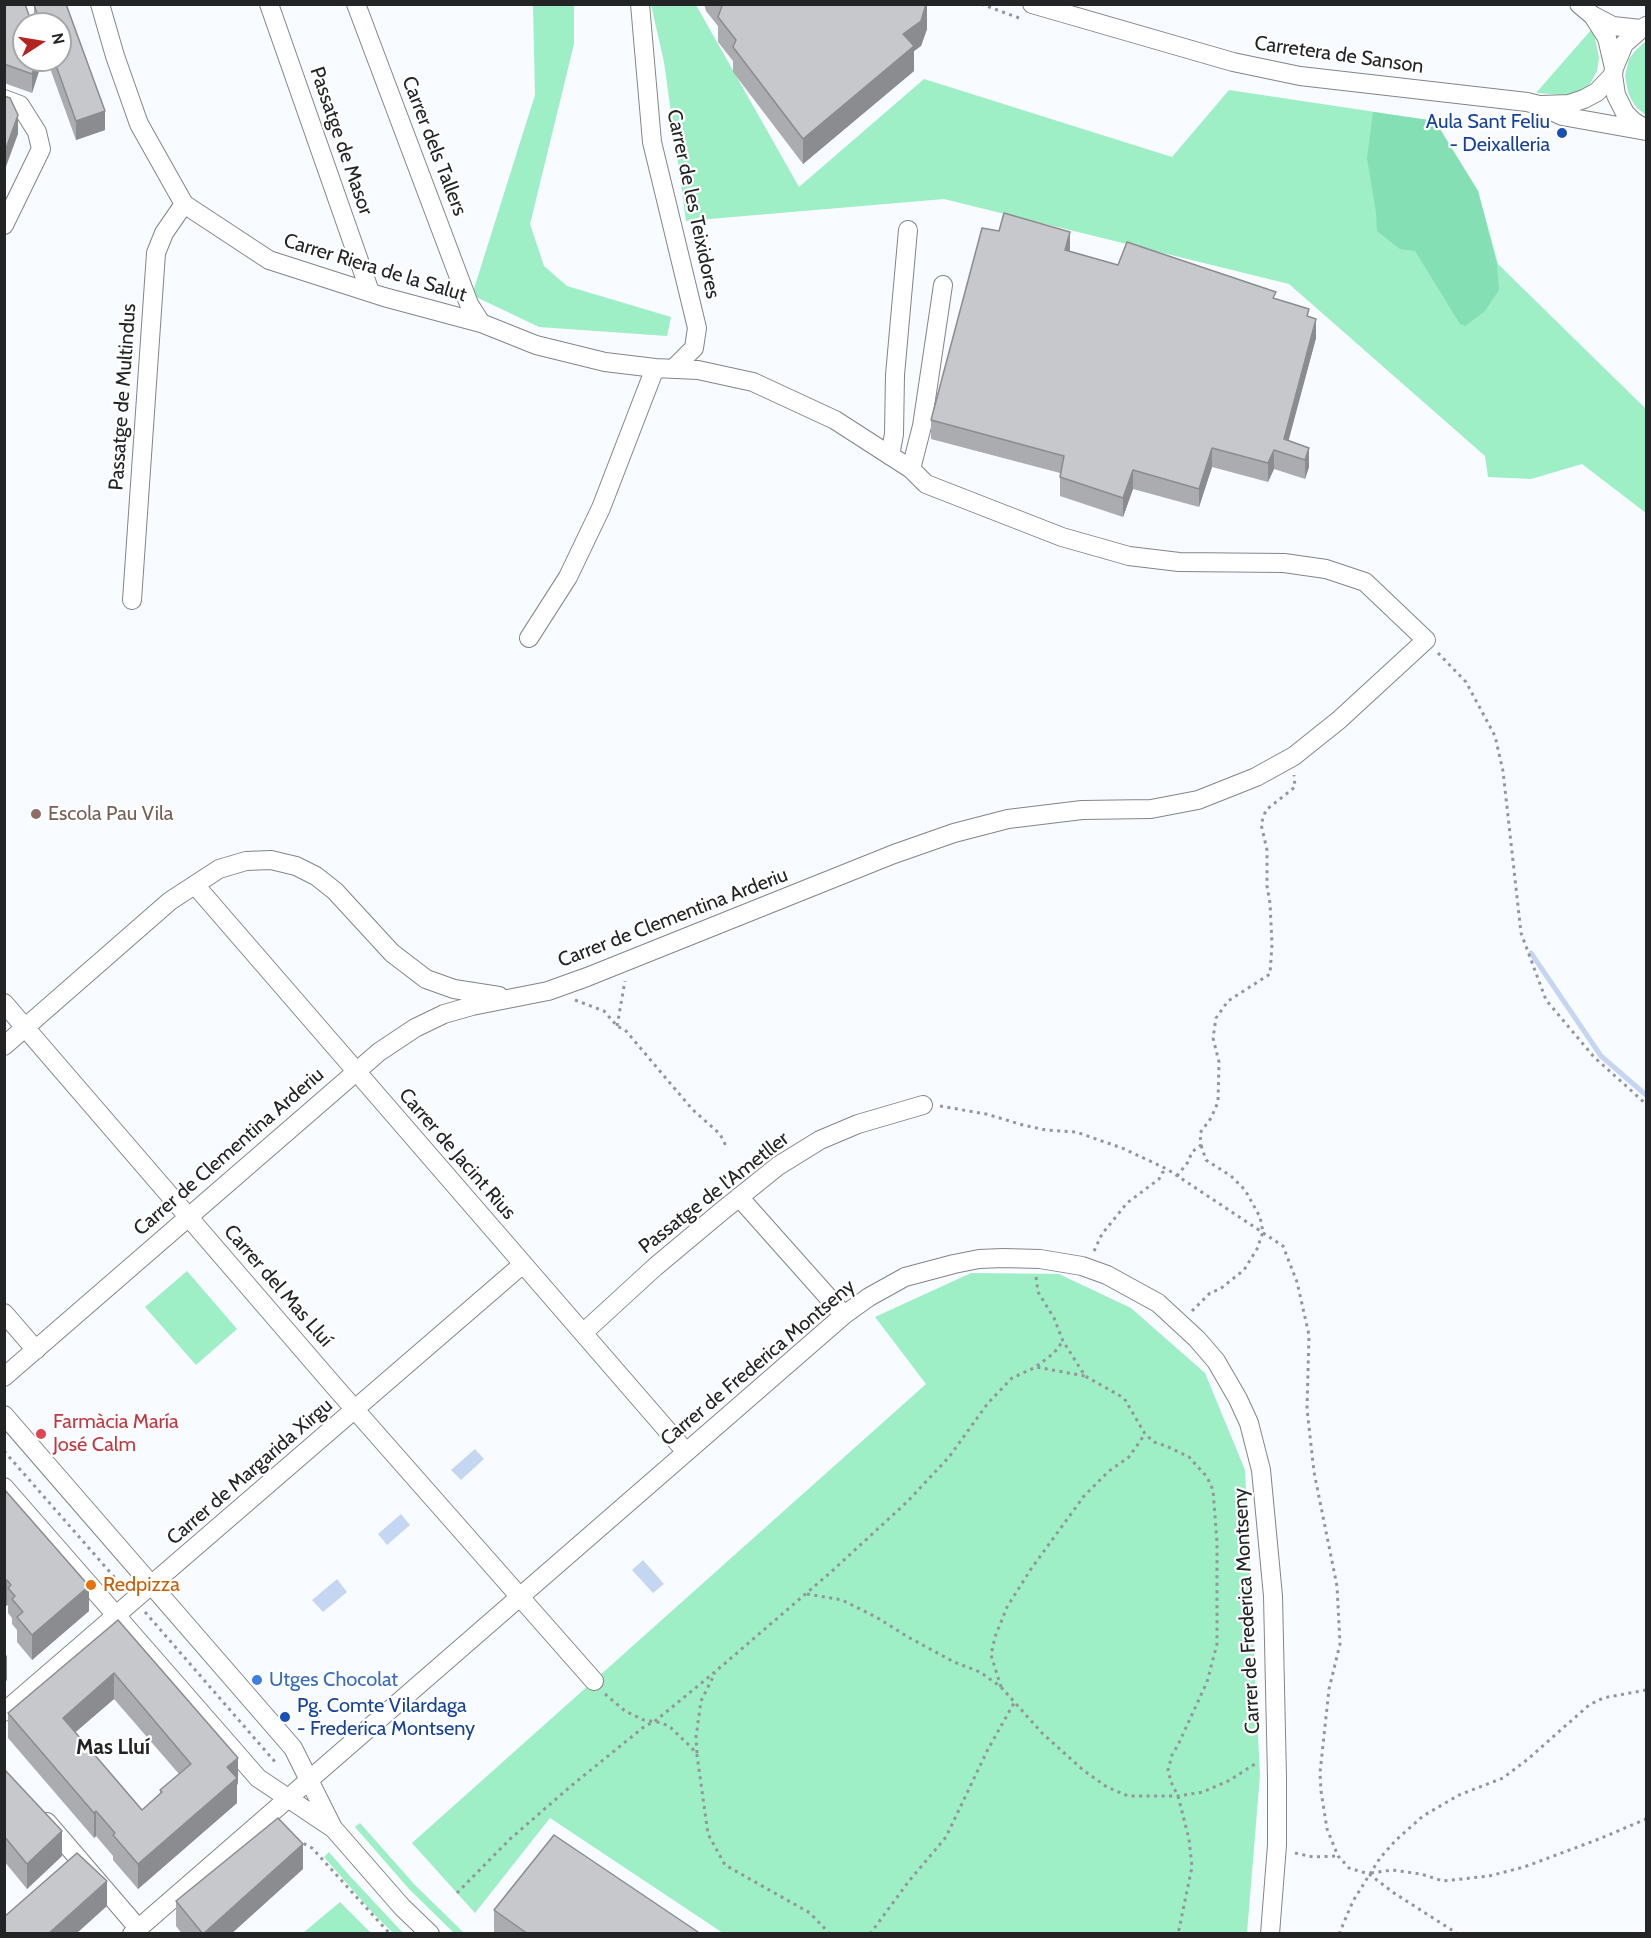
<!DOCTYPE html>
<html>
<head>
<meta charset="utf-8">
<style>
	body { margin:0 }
	#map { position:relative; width:1651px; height:1938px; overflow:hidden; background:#f8fbff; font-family:Cabin,sans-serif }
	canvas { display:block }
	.frame { position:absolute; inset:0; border:6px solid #232425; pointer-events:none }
	.north { position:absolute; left:12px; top:12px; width:60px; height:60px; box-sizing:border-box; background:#fff; border:2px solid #a7a7a8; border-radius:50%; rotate:78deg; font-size:16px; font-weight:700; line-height:24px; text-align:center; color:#232425 }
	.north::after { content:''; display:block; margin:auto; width:21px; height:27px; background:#b4241f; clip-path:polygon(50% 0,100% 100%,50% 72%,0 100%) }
</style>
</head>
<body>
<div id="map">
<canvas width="1651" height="1938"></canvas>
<div class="frame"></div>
<div class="north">N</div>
</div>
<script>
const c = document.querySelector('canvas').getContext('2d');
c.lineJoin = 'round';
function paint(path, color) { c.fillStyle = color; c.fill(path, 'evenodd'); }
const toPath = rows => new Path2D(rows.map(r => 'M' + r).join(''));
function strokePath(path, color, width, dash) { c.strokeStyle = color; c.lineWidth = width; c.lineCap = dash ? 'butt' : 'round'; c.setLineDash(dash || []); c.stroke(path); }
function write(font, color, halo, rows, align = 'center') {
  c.font = font + ' Cabin,sans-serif'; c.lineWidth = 4.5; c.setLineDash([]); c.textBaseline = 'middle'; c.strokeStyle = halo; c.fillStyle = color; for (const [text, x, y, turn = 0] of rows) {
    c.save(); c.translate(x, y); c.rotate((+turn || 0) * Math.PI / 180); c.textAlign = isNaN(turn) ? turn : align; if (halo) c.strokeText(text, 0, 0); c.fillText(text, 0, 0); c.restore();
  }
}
paint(toPath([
	[533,5,574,5,574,44,530,224,544,266,567,286,671,317,667,336,539,327,472,295,535,95],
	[651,5,696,5,799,187,924,79,1172,157,1229,90,1435,121,1478,191,1498,264,1646,409,1646,513,1582,464,1531,479,1488,477,1485,456,1289,284,944,199,686,221,664,62],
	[1591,30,1594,33,1599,58,1597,71,1590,84,1585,88,1570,95,1536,93],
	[1646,41,1646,115,1637,108,1631,99,1628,92,1625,76,1629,59,1635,51],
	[187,1271,237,1329,196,1365,145,1307],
	[971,1273,1059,1274,1131,1308,1205,1373,1245,1470,1260,1775,1247,1933,723,1933,550,1818,475,1913,412,1843,926,1384,875,1317],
	[360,1823,414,1884,463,1932,462,1933,454,1933,409,1889,355,1827],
	[329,1852,349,1875,403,1933,393,1933,372,1912,324,1857],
	[340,1902,371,1933,303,1933]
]), '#9eeec6');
paint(toPath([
	[1373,112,1435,121,1478,191,1497,264,1499,290,1484,312,1465,326,1460,324,1415,251,1400,249,1377,231,1376,212,1367,158]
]), '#84dfb4');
paint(toPath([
	[475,1449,484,1459,461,1480,451,1470],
	[401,1514,410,1525,387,1545,378,1534],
	[643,1560,664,1584,653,1593,632,1570],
	[337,1579,347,1592,323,1612,312,1600]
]), '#c5d6f2');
strokePath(toPath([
	[1531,953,1601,1056,1646,1095]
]), '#c5d6f2', 5);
const minor = toPath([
	[269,4,370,292],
	[356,4,469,304,481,323],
	[640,4,652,142,697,328,694,348,673,369],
	[1032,4,1233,62,1300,76,1527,102,1539,105,1562,116,1646,131],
	[1579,4,1592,15,1613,26,1641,29],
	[1593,16,1607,38,1614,68],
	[4,99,20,105,37,132,41,149,4,225],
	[1541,105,1569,104,1584,99,1597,92,1613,75],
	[1644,128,1633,121,1625,113,1616,95,1613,75,1614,68,1624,44,1641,29,1646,26],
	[890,456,894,434,895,375,908,230],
	[911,469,922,426,943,285],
	[132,600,156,253,164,233,184,204],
	[529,638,568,577,601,508,655,368],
	[195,885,686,1452],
	[4,1003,335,1387,594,1681],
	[4,1046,170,901,219,869,246,861,271,860,296,866,316,876,335,891,392,953,426,979,454,989,499,996],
	[739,1197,844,1315],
	[4,1313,36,1350],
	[583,1333,655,1267,722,1211,778,1166,820,1140,858,1124,923,1105],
	[4,1377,379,1052,415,1028,444,1014,472,1006,548,991,587,977,894,854,954,833,1008,819,1082,810,1151,809,1198,800,1256,777,1294,756,1339,720,1426,640,1365,582,1326,569,1284,563,1179,562,1129,556,1062,537,926,484,911,469,835,420,753,382,698,370,655,368,605,362,536,345,481,323,384,297,269,260,184,204,139,124,115,56,100,4],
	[4,1415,293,1748,333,1828,402,1907,430,1934],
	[4,1487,258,1778,331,1827],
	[4,1712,523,1264],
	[47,1822,138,1928],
	[132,1934,844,1315,869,1297,905,1277,954,1264,979,1259,1003,1258,1040,1259,1082,1266,1107,1275,1158,1303,1197,1339,1216,1361,1238,1399,1249,1423,1261,1470,1273,1596,1277,1778,1277,1845,1270,1934]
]);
strokePath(minor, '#838589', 20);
strokePath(toPath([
	[981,4,1019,18],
	[1438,653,1466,682,1495,736,1503,771,1521,933,1546,1000,1594,1057,1646,1104],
	[575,1000,604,1011,617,1026,626,1031,692,1109,720,1134,726,1146],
	[617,1026,625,981],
	[940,1106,986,1114,1023,1125,1046,1130,1076,1132,1122,1148,1167,1169,1283,1246,1297,1282,1309,1335,1307,1409,1314,1472,1337,1586,1340,1644,1329,1689,1320,1773,1321,1791,1327,1829,1338,1856,1349,1868,1369,1874,1394,1893,1458,1934],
	[1177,1176,1188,1162,1192,1152,1201,1145,1200,1133,1211,1118,1218,1102,1219,1062,1213,1038,1216,1018,1228,1001,1270,974,1272,944,1270,903,1267,886,1267,850,1261,824,1266,810,1295,787,1294,775],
	[1094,1251,1102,1234,1127,1203,1159,1179,1162,1173,1167,1169],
	[1036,1277,1038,1292,1054,1318,1063,1341,1085,1376,1124,1398,1145,1434,1154,1442,1166,1446,1189,1457,1207,1477,1213,1490,1217,1542,1217,1644,1207,1682,1178,1745,1172,1755,1168,1770,1171,1782,1178,1796,1189,1839,1192,1867,1178,1934],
	[1192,1311,1210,1293,1220,1289,1244,1270,1257,1249,1263,1232,1260,1217,1245,1190,1231,1176,1206,1160,1201,1145],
	[1037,1366,1054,1353,1063,1341],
	[4,1451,123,1587],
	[807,1594,842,1600,876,1617,908,1637,954,1662,980,1672,1001,1687,1042,1733,1083,1770,1107,1787,1128,1796,1178,1796,1203,1792,1230,1780,1258,1762],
	[145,1612,276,1763],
	[1001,1687,991,1655,995,1637,1007,1607,1031,1569,1084,1496,1109,1471,1129,1457,1145,1434],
	[605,1694,625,1711,644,1720,662,1723,670,1727,692,1748,697,1755,708,1834,725,1865,810,1913,830,1934],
	[697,1753,696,1737,701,1701,715,1673],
	[297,1840,312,1848,390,1934],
	[1295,1853,1313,1857,1338,1856],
	[1371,1873,1392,1870,1421,1874,1443,1881,1489,1876,1524,1867,1599,1839,1646,1819],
	[457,1893,510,1839,571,1786,645,1726,654,1722,716,1671,831,1572,907,1502,949,1457,988,1403,1012,1378,1036,1367,1085,1376],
	[870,1934,909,1881,946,1837,987,1751,1014,1703],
	[1339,1934,1353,1901,1380,1858,1396,1840,1423,1816,1459,1795,1503,1778,1528,1759,1589,1705,1603,1698,1646,1690]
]), '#949699', 3, [3, 4.5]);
strokePath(minor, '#fff', 18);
paint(toPath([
	[4,4,40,60,40,68,32,93,4,83],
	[66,4,105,111,105,130,76,140,47,60,60,60,60,24,34,24,34,5],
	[704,4,927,4,927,29,921,46,914,51,914,71,803,164,733,72,733,61,718,42,718,26,706,11],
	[1070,251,1118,265,1276,299,1309,317,1316,338,1288,440,1309,448,1309,467,1305,479,1274,469,1268,482,1212,467,1199,507,1133,489,1123,517,1060,496,1060,473,931,439,931,420],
	[4,1489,89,1611,32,1660,17,1642,17,1630,12,1624,12,1618,8,1613,8,1606,7,1605,4,1607],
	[118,1620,238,1783,237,1785,237,1803,138,1889,113,1860,113,1856,96,1836,94,1838,8,1738,8,1713],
	[114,1699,179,1774,160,1790,160,1794,142,1810,75,1732],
	[4,1769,62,1856,27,1889,4,1861],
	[303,1869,231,1934,182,1934,176,1926,176,1901],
	[494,1910,701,1934,494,1934]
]), '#aaacaf');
paint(toPath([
	[927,4,927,29,921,46,914,51,914,71,803,164,803,139,903,34],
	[37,60,40,60,40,68,32,93,32,74],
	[105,111,105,130,76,140,76,121],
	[18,115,18,134,4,172,4,154],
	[1070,232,1070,251,1065,250],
	[1316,319,1316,338,1285,454,1284,439],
	[1212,448,1212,467,1199,507,1199,489],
	[1309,448,1309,467,1305,479,1305,460],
	[1274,450,1274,469,1268,482,1268,463],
	[1133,470,1133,489,1123,517,1123,498],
	[7,1580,7,1605,4,1607,4,1582],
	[89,1586,89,1611,32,1660,32,1635],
	[7,1655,7,1680,4,1683,4,1658],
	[114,1673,114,1699,63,1743,63,1718],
	[238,1758,238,1783,237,1785,237,1803,138,1889,138,1864,227,1767],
	[96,1811,96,1836,94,1838,94,1813],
	[62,1831,62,1856,27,1889,27,1864],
	[303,1844,303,1869,231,1934,203,1934],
	[107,1881,107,1906,76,1934,48,1934]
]), '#8b8c8f');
const building = toPath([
	[4,4,25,4,32,24,24,24,24,60,37,60,32,74,4,64,4,4],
	[66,4,105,111,76,121,54,60,60,60,60,24,41,24,34,5,66,4],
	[720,4,926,4,921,21,903,34,914,46,803,139,733,47,736,40,718,17,722,6,720,4],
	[4,96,10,98,18,115,4,154,4,96],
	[1004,213,1070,232,1065,250,1118,265,1127,242,1276,292,1273,298,1309,309,1307,316,1316,319,1284,439,1309,448,1305,460,1274,450,1268,463,1212,448,1199,489,1133,470,1123,498,1060,477,1064,456,931,420,982,228,999,231,1004,213],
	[4,1489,89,1586,32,1635,17,1617,23,1612,12,1599,15,1596,8,1588,11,1585,7,1580,4,1582,4,1489],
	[118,1620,238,1758,227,1767,237,1778,138,1864,113,1835,115,1833,96,1811,94,1813,8,1713,118,1620],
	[114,1673,191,1764,160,1790,162,1792,142,1810,63,1718,114,1673],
	[4,1769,62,1831,27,1864,4,1836,4,1769],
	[278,1818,303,1844,203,1934,176,1901,278,1818],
	[554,1835,701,1934,528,1934,494,1910,554,1835],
	[77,1853,107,1881,48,1934,4,1934,4,1917,77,1853]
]);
paint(building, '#c6c8cc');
strokePath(building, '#8b8c8f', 1.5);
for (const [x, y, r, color] of [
	[1562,133,6,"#1a4fb4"],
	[36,814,6,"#8d6e63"],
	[41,1434,6,"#e0444e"],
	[91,1585,6,"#e8710a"],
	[257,1680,6,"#3f7fe0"],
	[285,1717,6,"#1a4fb4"]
]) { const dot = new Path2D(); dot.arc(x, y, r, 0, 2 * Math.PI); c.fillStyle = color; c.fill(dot); strokePath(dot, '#fff', 2); }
write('20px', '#232425', '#fff', [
	["Carretera de Sanson",1339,55,8],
	["Passatge de Masor",341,141,71],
	["Carrer dels Tallers",434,146,69],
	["Carrer de les Teixidores",693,204,78],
	["Carrer Riera de la Salut",375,268,17],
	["Passatge de Multindus",123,397,-86],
	["Carrer de Clementina Arderiu",673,918,-21],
	["Carrer de Clementina Arderiu",229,1152,-41],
	["Carrer de Jacint Rius",457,1154,49],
	["Passatge de l'Ametller",714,1193,-38],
	["Carrer del Mas Lluí",278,1286,49],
	["Carrer de Frederica Montseny",758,1363,-40],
	["Carrer de Margarida Xirgu",250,1472,-41],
	["Carrer de Frederica Montseny",1247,1611,-93]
]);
write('20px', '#164399', '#fff', [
	["Aula Sant Feliu",1550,122],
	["- Deixalleria",1550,145],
	["Pg. Comte Vilardaga",297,1706,"left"],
	["- Frederica Montseny",297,1729,"left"]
], 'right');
write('20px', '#785e54', '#fff', [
	["Escola Pau Vila",48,814]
], 'left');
write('20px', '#be3a42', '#fff', [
	["Farmàcia María",53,1422],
	["José Calm",53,1445]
], 'left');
write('20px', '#c56008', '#fff', [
	["Redpizza",103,1585]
], 'left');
write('20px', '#366cbe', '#fff', [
	["Utges Chocolat",269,1680]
], 'left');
write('bold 21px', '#232425', '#fff', [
	["Mas Lluí",113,1748]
]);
</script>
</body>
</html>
